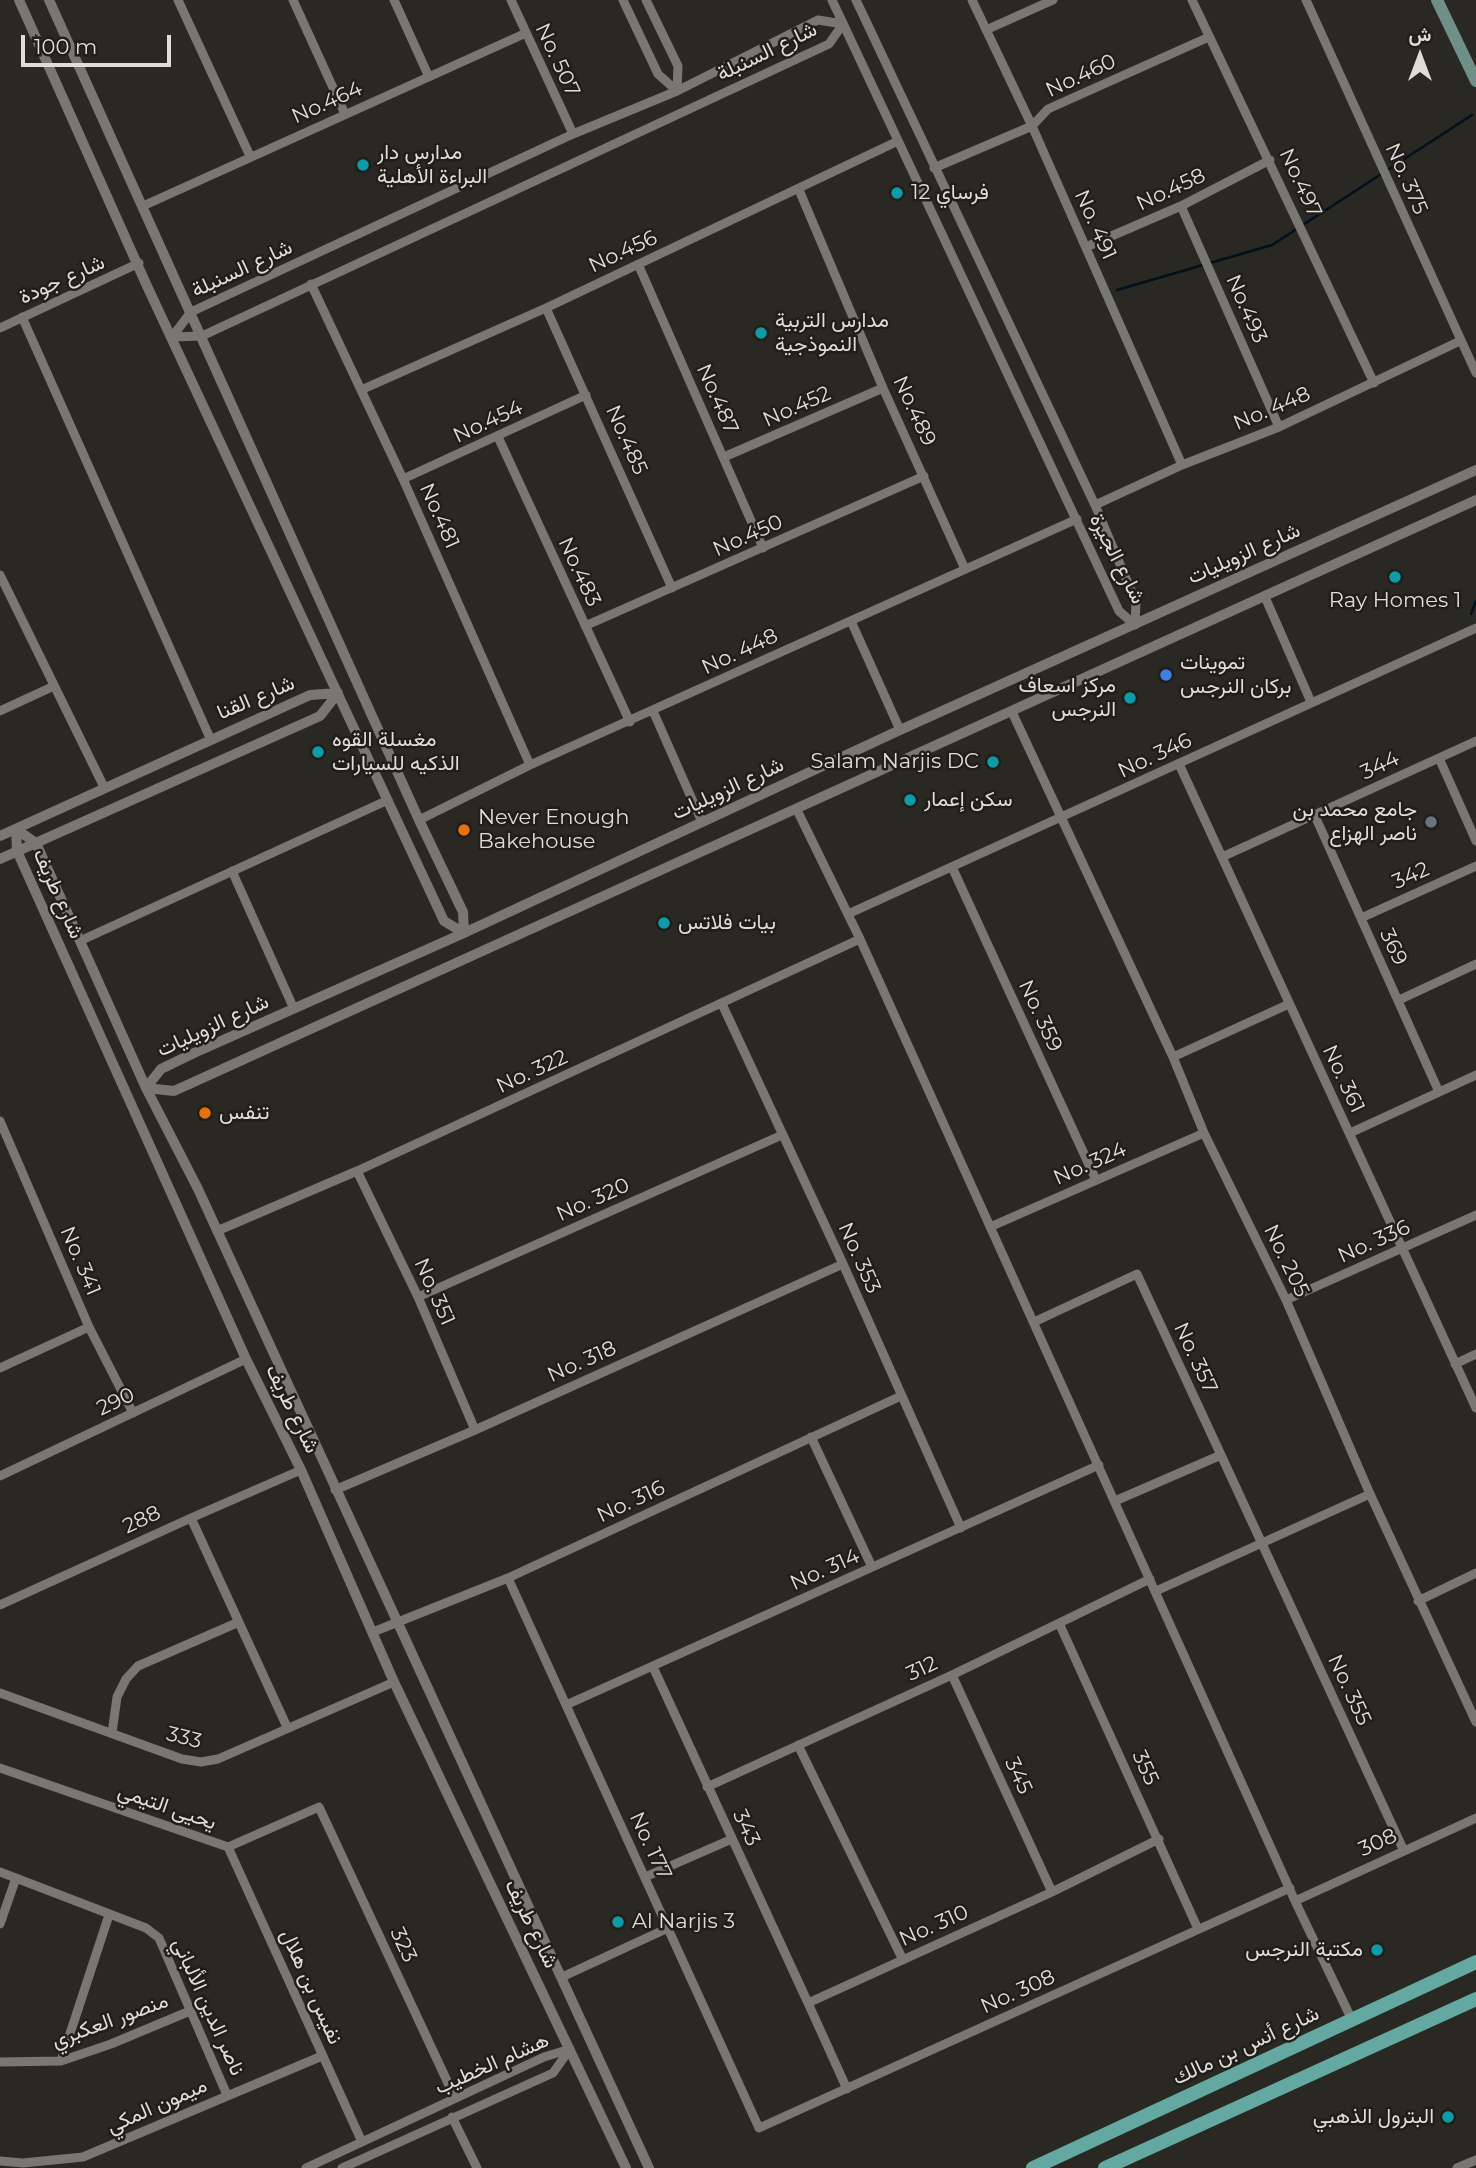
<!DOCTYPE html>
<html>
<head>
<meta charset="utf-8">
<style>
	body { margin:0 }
	#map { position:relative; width:1476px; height:2168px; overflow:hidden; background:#2a2823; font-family:Montserrat,Vazirmatn,sans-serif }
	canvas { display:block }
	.north { position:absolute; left:1385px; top:21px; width:70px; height:70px; -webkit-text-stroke:5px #211e1a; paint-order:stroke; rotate:0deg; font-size:19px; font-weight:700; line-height:28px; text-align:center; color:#deddda }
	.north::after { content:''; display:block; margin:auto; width:24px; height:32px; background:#deddda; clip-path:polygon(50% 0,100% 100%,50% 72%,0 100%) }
	.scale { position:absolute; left:21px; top:35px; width:150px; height:32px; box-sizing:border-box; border:4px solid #deddda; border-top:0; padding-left:9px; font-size:21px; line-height:24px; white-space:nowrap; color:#deddda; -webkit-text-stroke:5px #211e1a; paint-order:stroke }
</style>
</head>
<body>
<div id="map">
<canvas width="1476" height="2168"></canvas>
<div class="north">ش</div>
<div class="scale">100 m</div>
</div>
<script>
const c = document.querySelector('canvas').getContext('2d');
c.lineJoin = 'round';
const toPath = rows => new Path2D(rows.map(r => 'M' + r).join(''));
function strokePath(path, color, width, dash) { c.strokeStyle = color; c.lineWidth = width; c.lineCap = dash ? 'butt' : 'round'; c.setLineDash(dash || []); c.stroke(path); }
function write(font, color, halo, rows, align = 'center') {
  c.font = font + ' Montserrat,Vazirmatn,sans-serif'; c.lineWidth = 5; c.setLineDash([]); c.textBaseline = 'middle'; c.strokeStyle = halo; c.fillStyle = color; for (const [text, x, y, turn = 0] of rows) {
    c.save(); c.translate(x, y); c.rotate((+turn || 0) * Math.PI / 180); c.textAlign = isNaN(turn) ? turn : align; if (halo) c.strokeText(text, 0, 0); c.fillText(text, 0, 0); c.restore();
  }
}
strokePath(toPath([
	[1117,290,1272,245,1472,115],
	[1471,614,1476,601]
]), '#00111e', 2.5);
strokePath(toPath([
	[178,0,250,156],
	[293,0,345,114],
	[394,0,429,77],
	[511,0,573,134],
	[623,0,658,74,677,91],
	[646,0,678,66,677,91],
	[832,0,1119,611,1135,625],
	[856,0,1095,505,1136,602,1135,625],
	[972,0,1032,126,1182,465],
	[1192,0,1374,383],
	[1306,0,1476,373],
	[818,20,843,24,829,44,202,336,172,337,191,312,573,134,677,91,818,20],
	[986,30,1053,0],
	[934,168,1032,126,1048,109,1209,37],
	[799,190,883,388,965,569],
	[143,206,526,33],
	[1181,206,1279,427],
	[1086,247,1181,206,1270,160],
	[638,264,763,548],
	[311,284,403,479,530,765],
	[546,308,672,588],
	[22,317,210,738],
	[0,328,139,263],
	[361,390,546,308,898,141],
	[498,437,630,722],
	[724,457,883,388],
	[403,479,586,395],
	[1095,505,1182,465,1279,427,1460,341],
	[0,575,104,787],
	[1265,597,1311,702],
	[851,621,900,730],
	[585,626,924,476],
	[0,711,54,686],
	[653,711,702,822],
	[1012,712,1173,1057,1204,1133,1286,1300,1370,1494,1476,1722],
	[1439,758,1476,841],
	[1179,764,1476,1408],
	[797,810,860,939,1295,1901,1352,2020],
	[1315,816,1439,1092],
	[419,820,530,765,1077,519],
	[1222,857,1476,741],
	[952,867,1096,1180],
	[232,871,294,1009],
	[848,914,1476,628],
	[1361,918,1476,866],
	[82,940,388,800],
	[1399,1000,1476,964],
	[722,1004,843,1264,961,1528],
	[1173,1057,1289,1004],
	[0,1121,89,1327,133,1413],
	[1350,1133,1476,1075],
	[357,1171,418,1297,475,1430],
	[990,1227,1204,1133],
	[217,1231,357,1171,860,939],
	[418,1297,782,1135],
	[1286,1300,1476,1215],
	[1034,1322,1137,1274,1221,1455,1115,1501],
	[1455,1364,1476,1354],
	[0,1368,89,1327],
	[811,1437,872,1567],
	[1221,1455,1404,1851],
	[0,1476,246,1359],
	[335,1490,475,1430,843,1264],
	[191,1518,287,1727],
	[508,1578,759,2128,1290,1888],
	[1156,1591,1370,1494],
	[1418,1601,1476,1573],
	[0,1605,191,1518,301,1470],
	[1059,1623,1198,1929],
	[373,1632,508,1578,901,1396],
	[653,1667,808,2003],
	[952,1675,1052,1892],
	[0,1693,182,1759,201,1762,218,1759,394,1682],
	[566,1705,1099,1465],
	[112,1733,117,1697,126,1679,138,1666,239,1622],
	[798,1745,903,1960],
	[0,1768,228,1847,319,1807,455,2098],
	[707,1787,952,1675,1150,1579],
	[228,1847,362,2142],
	[0,1872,146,1928,159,1938,227,2095],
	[645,1877,732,1839],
	[1295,1901,1476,1818],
	[0,1924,16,1878],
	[562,1977,668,1928],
	[61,2061,109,1915],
	[0,2062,61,2061,111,2044,190,2011],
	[847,2089,808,2003,1052,1892,1159,1839],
	[452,2117,477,2168],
	[0,2161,23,2163,83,2157,322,2056],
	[306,2168,544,2057,570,2049,553,2073,342,2168],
	[1457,2168,1476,2160]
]), '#797771', 9);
strokePath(toPath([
	[19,0,147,286,444,921,464,933],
	[49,0,419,820,463,912,464,933],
	[16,829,36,843,146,1088,198,1189,649,2168],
	[16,829,17,851,246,1359,301,1470,394,1682,626,2168],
	[0,836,310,695,338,693],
	[0,859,320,716,338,693],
	[146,1088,161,1069,194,1053,464,933,900,730,1476,470],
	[146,1088,174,1091,1476,500]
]), '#797771', 10);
strokePath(toPath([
	[1437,0,1476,81]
]), '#6e9089', 12);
strokePath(toPath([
	[1033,2168,1476,1962],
	[1105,2168,1476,1999]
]), '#63a8a1', 14);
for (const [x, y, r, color] of [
	[363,165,7,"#0f9aa8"],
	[897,193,7,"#0f9aa8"],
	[761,333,7,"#0f9aa8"],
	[1395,577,7,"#0f9aa8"],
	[1166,675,7,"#3f7fe0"],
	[1130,698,7,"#0f9aa8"],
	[318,752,7,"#0f9aa8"],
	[993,762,7,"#0f9aa8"],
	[910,800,7,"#0f9aa8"],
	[1431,822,7,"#6b7280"],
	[464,830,7,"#e8710a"],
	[664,923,7,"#0f9aa8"],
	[205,1113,7,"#e8710a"],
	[618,1922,7,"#0f9aa8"],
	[1377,1950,7,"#0f9aa8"],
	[1448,2117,7,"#0f9aa8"]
]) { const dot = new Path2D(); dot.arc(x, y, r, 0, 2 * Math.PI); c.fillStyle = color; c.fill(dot); strokePath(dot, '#211e1a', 2.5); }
write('21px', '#deddda', '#211e1a', [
	["شارع السنبلة",767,52,-26],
	["No. 507",557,60,65],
	["No.460",1081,76,-25],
	["No.464",327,103,-24],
	["No. 375",1406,179,66],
	["No.497",1300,183,65],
	["No.458",1171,190,-25],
	["No. 491",1095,225,66],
	["No.456",623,252,-25],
	["شارع السنبلة",242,269,-25],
	["شارع جودة",62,280,-24],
	["No.493",1246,309,66],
	["No.487",717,399,66],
	["No.452",797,407,-24],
	["No. 448",1272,409,-23],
	["No.489",914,411,65],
	["No.454",488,422,-25],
	["No.485",626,440,66],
	["No.481",439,516,66],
	["No.450",748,536,-24],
	["شارع الزويليات",1244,554,-24],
	["شارع الجيرة",1117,559,63],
	["No.483",579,572,65],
	["No. 448",740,652,-25],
	["شارع القنا",256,698,-23],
	["No. 346",1155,756,-25],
	["344",1380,766,-25],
	["شارع الزويليات",728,789,-25],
	["342",1411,876,-24],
	["شارع طريف",58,894,66],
	["369",1393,947,65],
	["No. 359",1040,1016,65],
	["شارع الزويليات",213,1026,-25],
	["No. 322",532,1072,-25],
	["No. 361",1343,1079,65],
	["No. 324",1090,1164,-24],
	["No. 320",593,1200,-24],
	["No. 336",1374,1242,-24],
	["No. 353",859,1258,66],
	["No. 341",80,1261,67],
	["No. 205",1286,1261,64],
	["No. 351",434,1292,66],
	["No. 357",1195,1358,65],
	["No. 318",582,1362,-24],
	["290",116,1402,-25],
	["شارع طريف",292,1409,64],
	["No. 316",631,1502,-25],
	["288",142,1520,-25],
	["No. 314",825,1570,-24],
	["312",922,1669,-25],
	["No. 355",1349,1690,65],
	["333",184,1738,14],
	["355",1145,1768,65],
	["345",1018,1776,65],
	["يحيى التيمي",167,1807,19],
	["343",746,1828,65],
	["308",1378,1843,-25],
	["No. 177",650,1846,65],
	["شارع طريف",531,1924,64],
	["No. 310",934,1926,-24],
	["323",403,1945,65],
	["نفيس بن هلال",311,1987,66],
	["No. 308",1018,1992,-24],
	["ناصر الدين الألباني",208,2007,66],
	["منصور العكبري",110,2021,-20],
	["شارع أنس بن مالك",1246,2046,-25],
	["هشام الخطيب",492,2064,-24],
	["ميمون المكي",157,2106,-24]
]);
write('21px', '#deddda', '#211e1a', [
	["مدارس دار",377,153],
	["البراءة الأهلية",377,177],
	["فرساي 12",911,193],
	["مدارس التربية",775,321],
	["النموذجية",775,345],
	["Ray Homes 1",1395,601,"center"],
	["تموينات",1180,663],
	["بركان النرجس",1180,687],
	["مركز اسعاف",1116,686,"right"],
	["النرجس",1116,710,"right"],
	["مغسلة القوه",332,740],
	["الذكيه للسيارات",332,764],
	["Salam Narjis DC",979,762,"right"],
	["سكن إعمار",924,800],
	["جامع محمد بن",1417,810,"right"],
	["ناصر الهزاع",1417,834,"right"],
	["Never Enough",478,818],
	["Bakehouse",478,842],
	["بيات فلاتس",678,923],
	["تنفس",219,1113],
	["Al Narjis 3",632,1922],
	["مكتبة النرجس",1363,1950,"right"],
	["البترول الذهبي",1434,2117,"right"]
], 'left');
</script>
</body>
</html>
